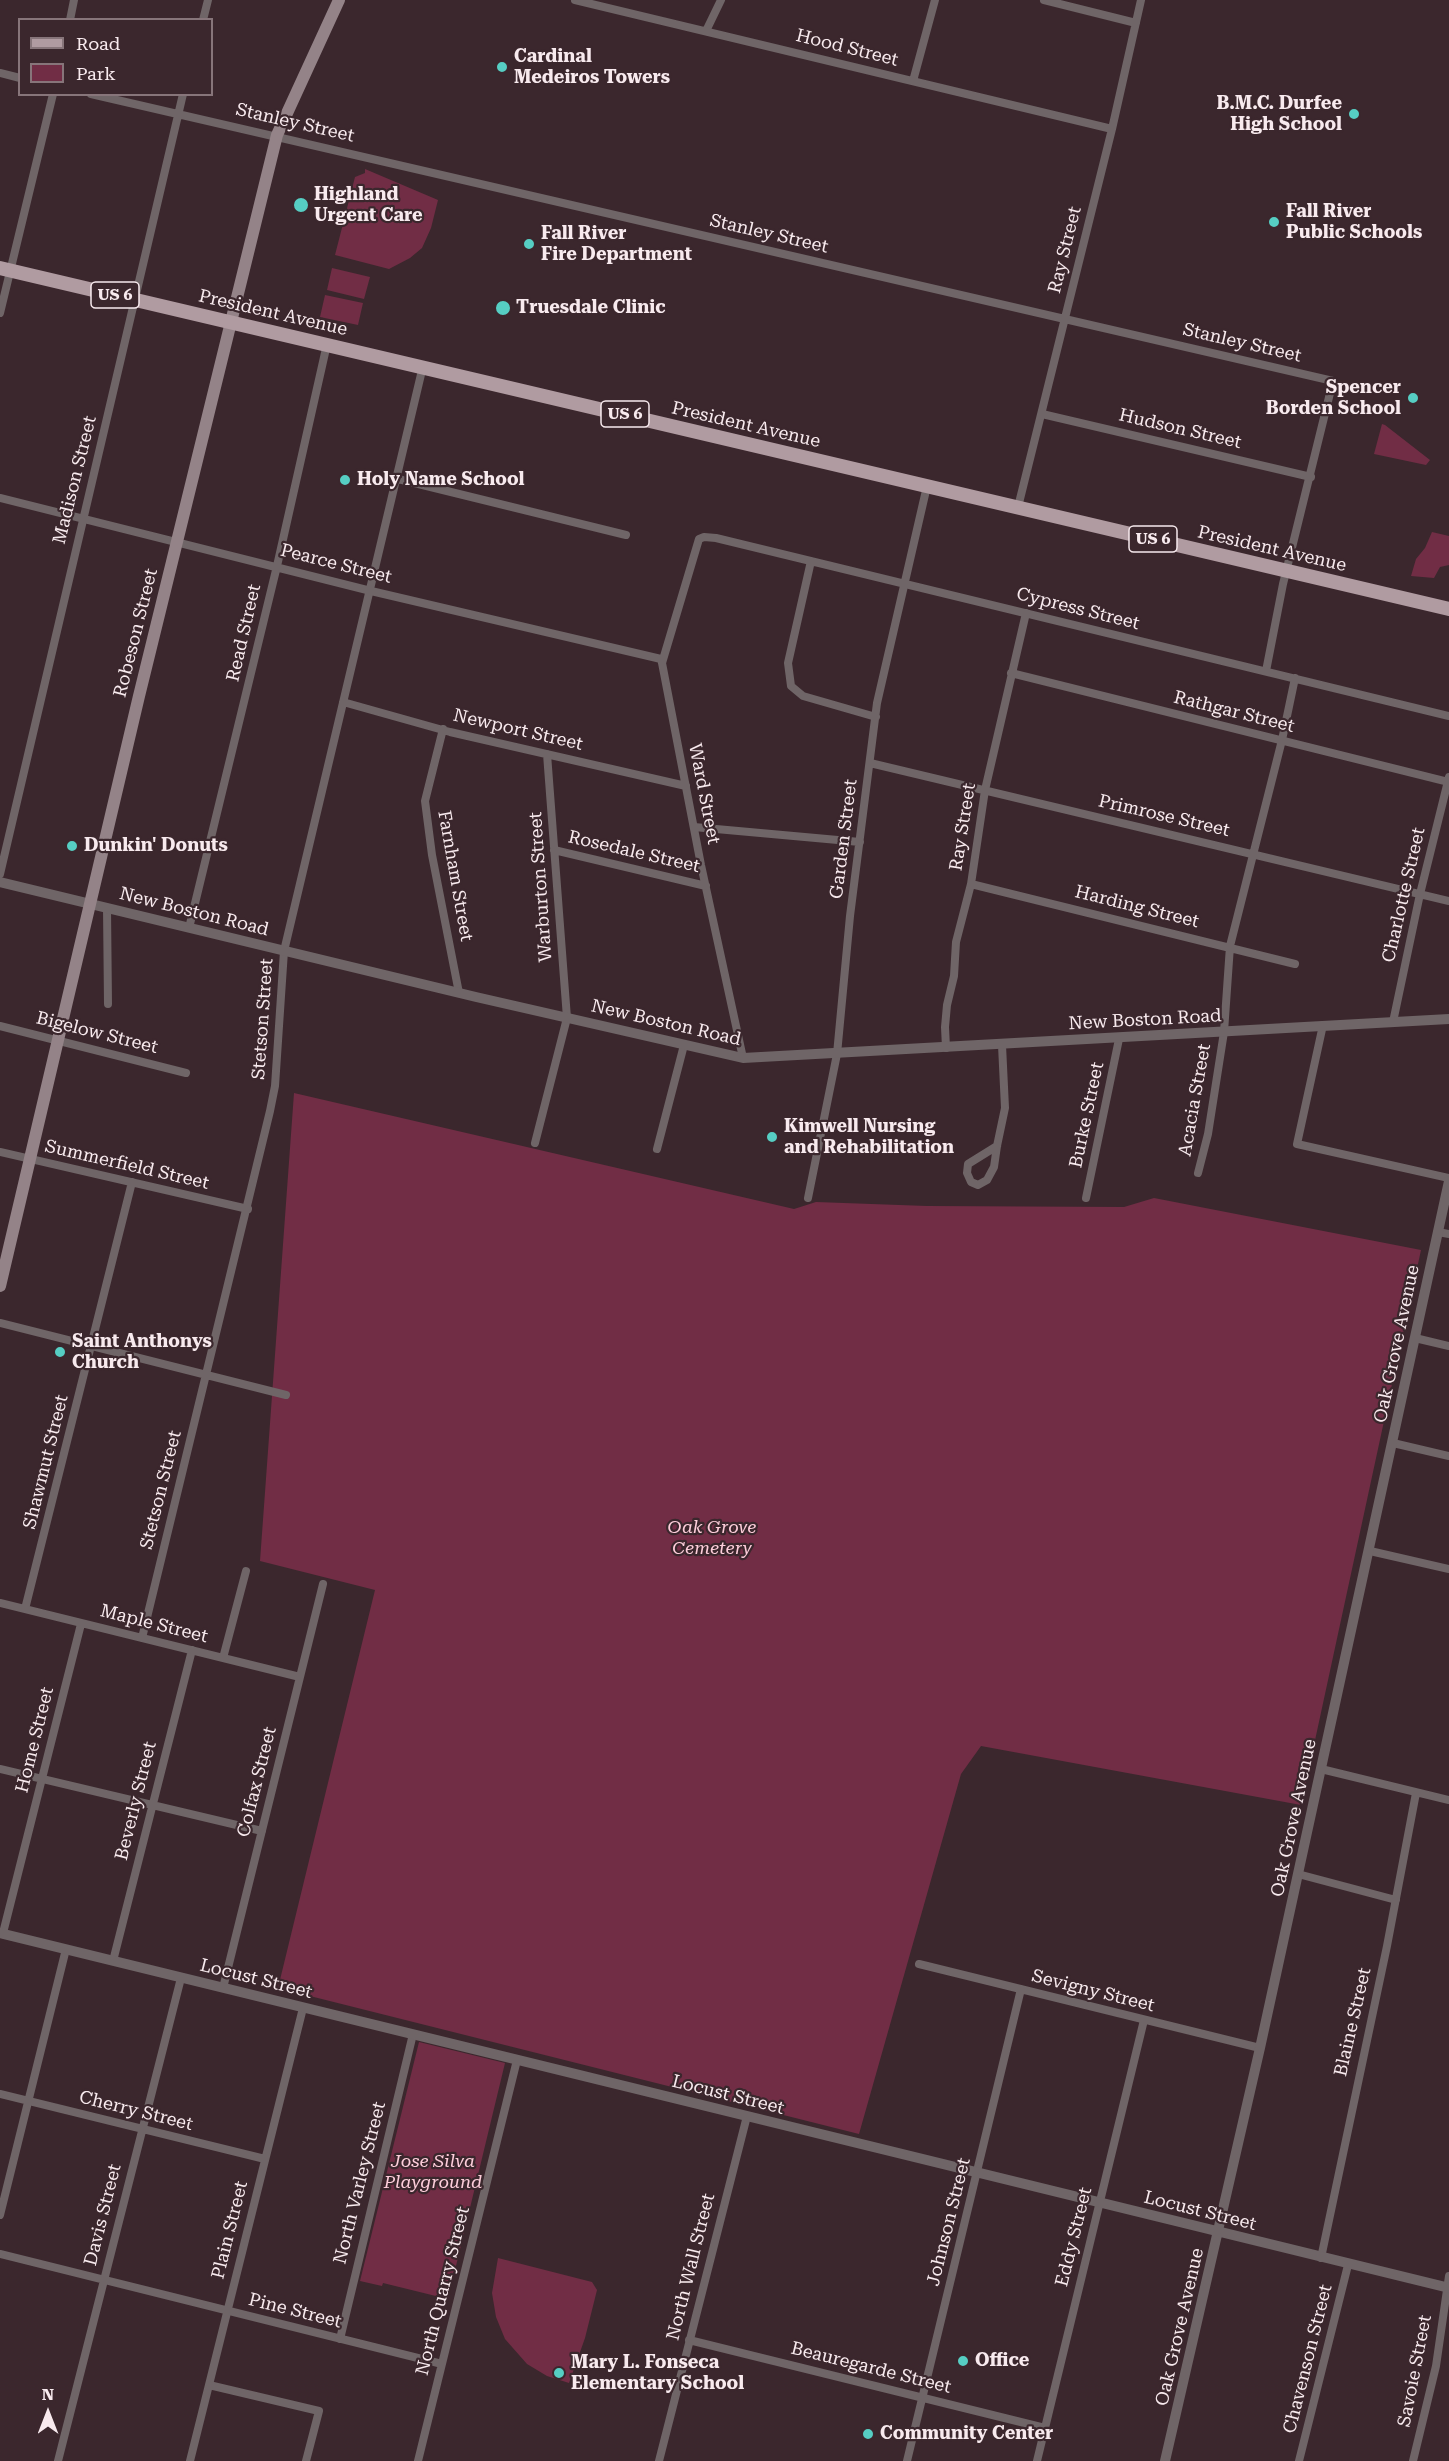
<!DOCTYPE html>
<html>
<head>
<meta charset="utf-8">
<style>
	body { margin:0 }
	#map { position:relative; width:1449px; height:2461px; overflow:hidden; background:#3b272d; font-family:"Roboto Serif",serif }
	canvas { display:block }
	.legend { position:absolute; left:18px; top:18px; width:195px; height:78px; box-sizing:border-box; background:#3b272d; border:2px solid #87757a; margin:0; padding:8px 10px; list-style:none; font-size:18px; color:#f8eaee }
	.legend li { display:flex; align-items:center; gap:12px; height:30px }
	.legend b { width:30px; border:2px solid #87757a }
	.north { position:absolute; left:18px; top:2383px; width:60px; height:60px; -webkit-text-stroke:4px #3b272d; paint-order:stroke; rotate:0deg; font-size:16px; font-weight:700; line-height:24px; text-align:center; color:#f8eaee }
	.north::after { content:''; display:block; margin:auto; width:21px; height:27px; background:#f8eaee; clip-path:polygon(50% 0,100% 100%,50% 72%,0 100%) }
</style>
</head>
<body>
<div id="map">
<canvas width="1449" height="2461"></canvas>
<ul class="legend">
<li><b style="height:8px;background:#b09ba1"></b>Road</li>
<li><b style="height:16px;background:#712d45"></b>Park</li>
</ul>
<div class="north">N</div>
</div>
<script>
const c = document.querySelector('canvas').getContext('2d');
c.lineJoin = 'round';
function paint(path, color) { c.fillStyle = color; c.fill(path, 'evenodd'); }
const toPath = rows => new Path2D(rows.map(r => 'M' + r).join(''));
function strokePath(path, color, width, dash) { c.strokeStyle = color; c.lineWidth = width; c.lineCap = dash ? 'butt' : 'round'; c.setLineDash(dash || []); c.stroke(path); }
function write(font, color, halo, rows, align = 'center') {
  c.font = font + ' "Roboto Serif",serif'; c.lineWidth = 4.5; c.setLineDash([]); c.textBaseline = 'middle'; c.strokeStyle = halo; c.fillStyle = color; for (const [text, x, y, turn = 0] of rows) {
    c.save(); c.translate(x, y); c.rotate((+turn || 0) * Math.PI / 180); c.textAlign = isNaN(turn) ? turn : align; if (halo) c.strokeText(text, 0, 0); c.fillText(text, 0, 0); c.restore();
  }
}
paint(toPath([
	[365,169,438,200,431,228,422,248,410,258,389,269,335,255,355,177,365,173],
	[332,268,370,277,364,299,327,290],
	[325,295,363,303,358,325,320,317],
	[1382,424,1385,425,1430,460,1426,465,1374,454],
	[1432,532,1449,536,1449,565,1440,567,1434,578,1411,576,1416,559,1425,548],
	[294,1093,794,1209,816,1202,927,1206,1124,1207,1154,1198,1421,1250,1301,1805,981,1746,961,1774,859,2134,278,1988,375,1590,260,1561],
	[419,2042,505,2063,448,2299,383,2283,382,2286,360,2281],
	[498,2258,592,2282,597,2290,585,2338,569,2383,547,2376,527,2364,505,2339,496,2317,492,2293]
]), '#712d45');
strokePath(toPath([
	[575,0,1112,129],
	[1044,0,1136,23],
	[70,20,74,0],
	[203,20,208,0],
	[706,31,721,0],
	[0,73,20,78],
	[913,81,935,0],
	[91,94,1333,381,1283,584,1266,671],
	[0,313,53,94],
	[1042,414,1311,477],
	[398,479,626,535],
	[0,498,371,591,661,659,662,663],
	[1018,507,1112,129,1141,0],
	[811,561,788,663,791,686,803,696,876,717],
	[1011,673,1449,782],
	[343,702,450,732,686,786],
	[443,729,425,801,432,855,459,993],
	[870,763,1449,901],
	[694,827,860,842],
	[554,850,706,886],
	[0,874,183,94],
	[971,884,1295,964],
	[107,908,108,1004],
	[189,928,277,566,327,344],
	[1393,1022,1420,894,1449,777],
	[1323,1025,1297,1144,1449,1178],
	[0,1026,186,1073],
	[946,1048,945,1027,947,1005,954,976,956,942,971,884,985,790,1026,613],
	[743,1058,701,865,662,663,699,539,704,537,716,538,1449,716],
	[535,1143,567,1018,547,754],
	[997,1146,994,1167,987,1180,978,1185,971,1182,967,1173,968,1164,997,1146],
	[997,1146,1005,1108,1002,1045],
	[657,1149,684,1045],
	[0,1152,248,1209],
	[1198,1173,1208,1134,1224,1032,1230,946,1282,740,1295,678],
	[808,1198,837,1054,850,916,877,703,927,486],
	[1086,1198,1119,1039],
	[1438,1232,1449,1234],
	[0,1323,286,1395],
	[1415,1338,1449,1346],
	[1393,1443,1449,1456],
	[1370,1551,1449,1569],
	[0,1603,300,1677],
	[25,1609,132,1182],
	[142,1638,270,1111,275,1086,284,951,423,366],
	[223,1658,246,1571],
	[0,1769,262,1831],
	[1321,1769,1449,1800],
	[1298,1874,1396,1900],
	[3,1933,81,1624],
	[113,1961,192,1650],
	[919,1964,1260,2048],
	[223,1988,323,1584],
	[0,2094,265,2159],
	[0,2215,66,1949],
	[0,2254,442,2364],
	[1321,2258,1387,1946,1416,1793],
	[340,2339,413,2034],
	[689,2340,1045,2428],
	[209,2385,319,2411,306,2461],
	[58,2461,181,1978],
	[190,2461,303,2008],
	[418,2461,517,2060],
	[659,2461,747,2116],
	[907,2461,1021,1989],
	[1037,2461,1144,2020],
	[1299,2461,1348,2265],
	[1413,2461,1436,2366,1449,2276]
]), '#6f6567', 8);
strokePath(toPath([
	[0,882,476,997,743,1058,1449,1019],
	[0,1933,1449,2288],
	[1165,2461,1260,2048,1449,1181]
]), '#6f6567', 10);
strokePath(toPath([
	[0,1286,139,696,277,135,339,0]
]), '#948388', 12);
strokePath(toPath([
	[0,268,1449,609]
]), '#b09ba1', 14);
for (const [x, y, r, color] of [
	[502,67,6,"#56cec3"],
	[1354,114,6,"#56cec3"],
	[301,205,8,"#56cec3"],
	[1274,222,6,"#56cec3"],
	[529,244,6,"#56cec3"],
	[503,308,8,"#56cec3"],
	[1413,398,6,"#56cec3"],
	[345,480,6,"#56cec3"],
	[72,846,6,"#56cec3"],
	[772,1137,6,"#56cec3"],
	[60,1352,6,"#56cec3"],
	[963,2361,6,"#56cec3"],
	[559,2373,6,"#56cec3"],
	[868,2434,6,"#56cec3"]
]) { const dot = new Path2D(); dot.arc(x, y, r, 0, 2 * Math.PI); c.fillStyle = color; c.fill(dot); strokePath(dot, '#3b272d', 2); }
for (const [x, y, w] of [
	[115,295,48],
	[625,414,48],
	[1153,539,48]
]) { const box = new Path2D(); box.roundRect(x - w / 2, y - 13, w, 26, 4.5); c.fillStyle = '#3b272d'; c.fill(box); strokePath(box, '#f8eaee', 1.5); }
write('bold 16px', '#f8eaee', null, [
	["US 6",115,295],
	["US 6",625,414],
	["US 6",1153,539]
]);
write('18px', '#f8eaee', '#3b272d', [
	["Hood Street",847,48,14],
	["Stanley Street",295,123,13],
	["Stanley Street",769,234,13],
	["Ray Street",1065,250,-76],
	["President Avenue",273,313,13],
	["Stanley Street",1242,343,13],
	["President Avenue",746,425,13],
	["Hudson Street",1180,429,13],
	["Madison Street",75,480,-76],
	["President Avenue",1272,549,13],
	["Pearce Street",336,564,14],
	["Cypress Street",1078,609,14],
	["Robeson Street",136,633,-76],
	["Read Street",244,633,-77],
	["Rathgar Street",1234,712,14],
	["Newport Street",518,730,13],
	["Ward Street",704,794,79],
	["Primrose Street",1164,816,13],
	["Ray Street",963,827,-81],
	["Garden Street",844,839,-83],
	["Rosedale Street",634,852,13],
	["Farnham Street",455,876,80],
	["Warburton Street",541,887,-94],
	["Charlotte Street",1404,895,-77],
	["Harding Street",1137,907,14],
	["New Boston Road",194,912,14],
	["Stetson Street",263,1019,-86],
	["New Boston Road",1145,1020,-3],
	["New Boston Road",666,1023,13],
	["Bigelow Street",97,1033,14],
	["Acacia Street",1195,1100,-80],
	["Burke Street",1087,1115,-78],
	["Summerfield Street",127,1165,13],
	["Oak Grove Avenue",1397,1344,-78],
	["Shawmut Street",46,1462,-76],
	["Stetson Street",161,1490,-76],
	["Maple Street",154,1624,14],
	["Home Street",35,1740,-76],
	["Colfax Street",257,1782,-76],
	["Beverly Street",136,1801,-76],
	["Oak Grove Avenue",1294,1818,-78],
	["Locust Street",256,1979,14],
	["Sevigny Street",1093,1991,14],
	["Blaine Street",1353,2022,-77],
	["Locust Street",728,2095,14],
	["Cherry Street",136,2111,14],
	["North Varley Street",360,2183,-76],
	["Locust Street",1200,2211,14],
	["Davis Street",103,2215,-76],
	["Johnson Street",949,2222,-76],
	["Plain Street",230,2230,-76],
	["Eddy Street",1074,2237,-76],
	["North Wall Street",691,2267,-76],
	["North Quarry Street",443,2291,-76],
	["Pine Street",295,2311,14],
	["Oak Grove Avenue",1180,2327,-77],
	["Chavenson Street",1308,2359,-76],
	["Beauregarde Street",871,2368,14],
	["Savoie Street",1415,2371,-79]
]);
write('bold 18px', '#f8eaee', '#3b272d', [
	["Cardinal",514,57],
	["Medeiros Towers",514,78],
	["B.M.C. Durfee",1342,104,"right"],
	["High School",1342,125,"right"],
	["Highland",314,195],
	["Urgent Care",314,216],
	["Fall River",1286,212],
	["Public Schools",1286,233],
	["Fall River",541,234],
	["Fire Department",541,255],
	["Truesdale Clinic",516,308],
	["Spencer",1401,388,"right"],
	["Borden School",1401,409,"right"],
	["Holy Name School",357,480],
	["Dunkin' Donuts",84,846],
	["Kimwell Nursing",784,1127],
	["and Rehabilitation",784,1148],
	["Saint Anthonys",72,1342],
	["Church",72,1363],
	["Office",975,2361],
	["Mary L. Fonseca",571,2363],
	["Elementary School",571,2384],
	["Community Center",880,2434]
], 'left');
write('italic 18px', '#fecedb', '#3b272d', [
	["Oak Grove",712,1528],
	["Cemetery",712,1549],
	["Jose Silva",433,2162],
	["Playground",433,2183]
]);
</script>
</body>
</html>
